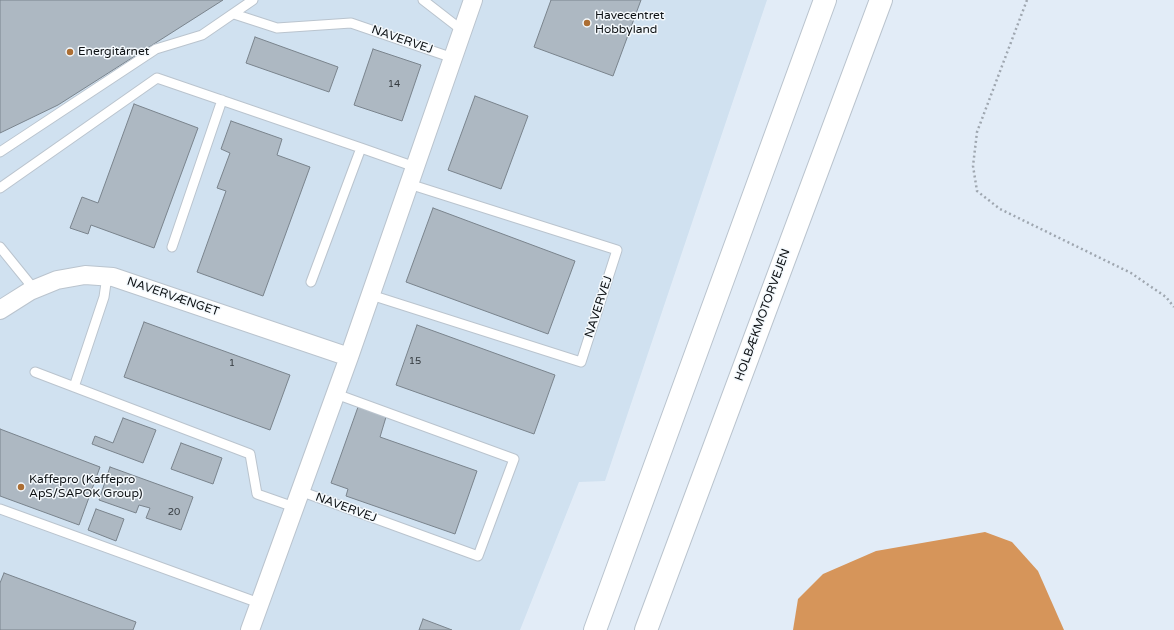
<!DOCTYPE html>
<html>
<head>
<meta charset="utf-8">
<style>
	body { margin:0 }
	canvas { display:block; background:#e2ecf7 }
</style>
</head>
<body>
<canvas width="1174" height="630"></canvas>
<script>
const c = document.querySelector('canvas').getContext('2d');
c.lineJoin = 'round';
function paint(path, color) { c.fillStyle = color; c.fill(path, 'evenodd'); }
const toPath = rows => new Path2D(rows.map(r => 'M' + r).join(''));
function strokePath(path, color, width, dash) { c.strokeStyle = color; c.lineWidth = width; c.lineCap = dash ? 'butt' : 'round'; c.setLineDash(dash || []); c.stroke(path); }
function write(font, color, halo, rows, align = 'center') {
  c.font = font + ' "Varela Round",sans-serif'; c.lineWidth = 3; c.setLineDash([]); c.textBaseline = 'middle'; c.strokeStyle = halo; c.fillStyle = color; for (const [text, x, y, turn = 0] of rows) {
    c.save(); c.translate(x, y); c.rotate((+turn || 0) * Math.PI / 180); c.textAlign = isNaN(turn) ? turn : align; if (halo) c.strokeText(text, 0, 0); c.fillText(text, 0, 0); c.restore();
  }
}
paint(toPath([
	[0,0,767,0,605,481,579,482,520,630,0,630]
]), '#d0e1f0');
paint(toPath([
	[985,532,1012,542,1038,571,1064,630,793,630,798,599,823,574,876,551]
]), '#d6955a');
const building = toPath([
	[0,0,223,0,58,105,0,133,0,0],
	[551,0,641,0,613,76,534,47,551,0],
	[255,37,338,67,329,92,246,63,255,37],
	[373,49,421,65,402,121,354,105,373,49],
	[475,96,528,116,501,189,448,170,475,96],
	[134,104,198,128,154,248,91,225,88,234,70,228,82,197,98,203,134,104],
	[231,121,282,139,277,155,310,167,263,296,197,272,226,191,217,188,230,153,221,149,231,121],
	[433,208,575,261,548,334,406,282,433,208],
	[144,322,290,375,270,430,124,377,144,322],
	[417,325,555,375,534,434,396,385,417,325],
	[358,407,386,417,380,437,477,471,455,534,346,496,348,489,331,483,358,407],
	[123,418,156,430,143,463,92,444,95,436,113,443,123,418],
	[0,429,100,467,79,525,0,496,0,429],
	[181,443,222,458,213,484,171,469,181,443],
	[110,467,193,497,181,530,146,518,150,508,139,505,136,513,99,500,110,467],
	[96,509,124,519,116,541,88,530,96,509],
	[4,573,136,622,133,630,0,630,0,583,4,573],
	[423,619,452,630,419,630,423,619]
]);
paint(building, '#adb8c2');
strokePath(building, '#7a848d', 1);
const service = toPath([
	[423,0,463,31],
	[234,14,277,28,351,23,453,58],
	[0,152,156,49,202,35,253,0],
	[0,188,157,78,361,148],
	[0,247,34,289],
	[172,247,222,100],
	[311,282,361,148,415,167],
	[371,295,581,362,617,250,409,184],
	[35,372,250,454,257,494,294,507],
	[74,387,104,297,107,276],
	[300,491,478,556,514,459,336,394],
	[0,509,259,603]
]);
const minor = toPath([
	[0,310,30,291,57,280,85,275,113,277,349,357],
	[250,630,349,357,473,0]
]);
const motorway = toPath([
	[595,630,825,0],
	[646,630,881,0]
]);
strokePath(service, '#bac4ce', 11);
strokePath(minor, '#bac4ce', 20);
strokePath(motorway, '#bac4ce', 24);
strokePath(toPath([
	[1027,0,977,132,973,166,977,191,1000,209,1131,273,1166,297,1174,307]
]), '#9fa7b0', 2.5, [2, 3]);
strokePath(service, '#fff', 9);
strokePath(minor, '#fff', 18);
strokePath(motorway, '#fff', 22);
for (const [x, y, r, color] of [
	[587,23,4,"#ac6e33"],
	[70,52,4,"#ac6e33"],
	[21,487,4,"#ac6e33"]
]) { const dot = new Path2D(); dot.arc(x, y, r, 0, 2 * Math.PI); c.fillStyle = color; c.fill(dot); strokePath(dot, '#f4f9fd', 1.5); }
write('10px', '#353b40', null, [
	["14",394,84],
	["15",415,361],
	["1",232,363],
	["20",174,512]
]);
write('12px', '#0d1114', '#f4f9fd', [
	["Havecentret",595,16],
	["Hobbyland",595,30],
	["Energitårnet",78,52],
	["Kaffepro (Kaffepro",29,480],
	["ApS/SAPOK Group)",29,494]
], 'left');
write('12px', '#0d1114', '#f4f9fd', [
	["NAVERVEJ",402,40,19],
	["NAVERVÆNGET",173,297,19],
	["NAVERVEJ",599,307,-72],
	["HOLBÆKMOTORVEJEN",763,315,-70],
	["NAVERVEJ",346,508,20]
]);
</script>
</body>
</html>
